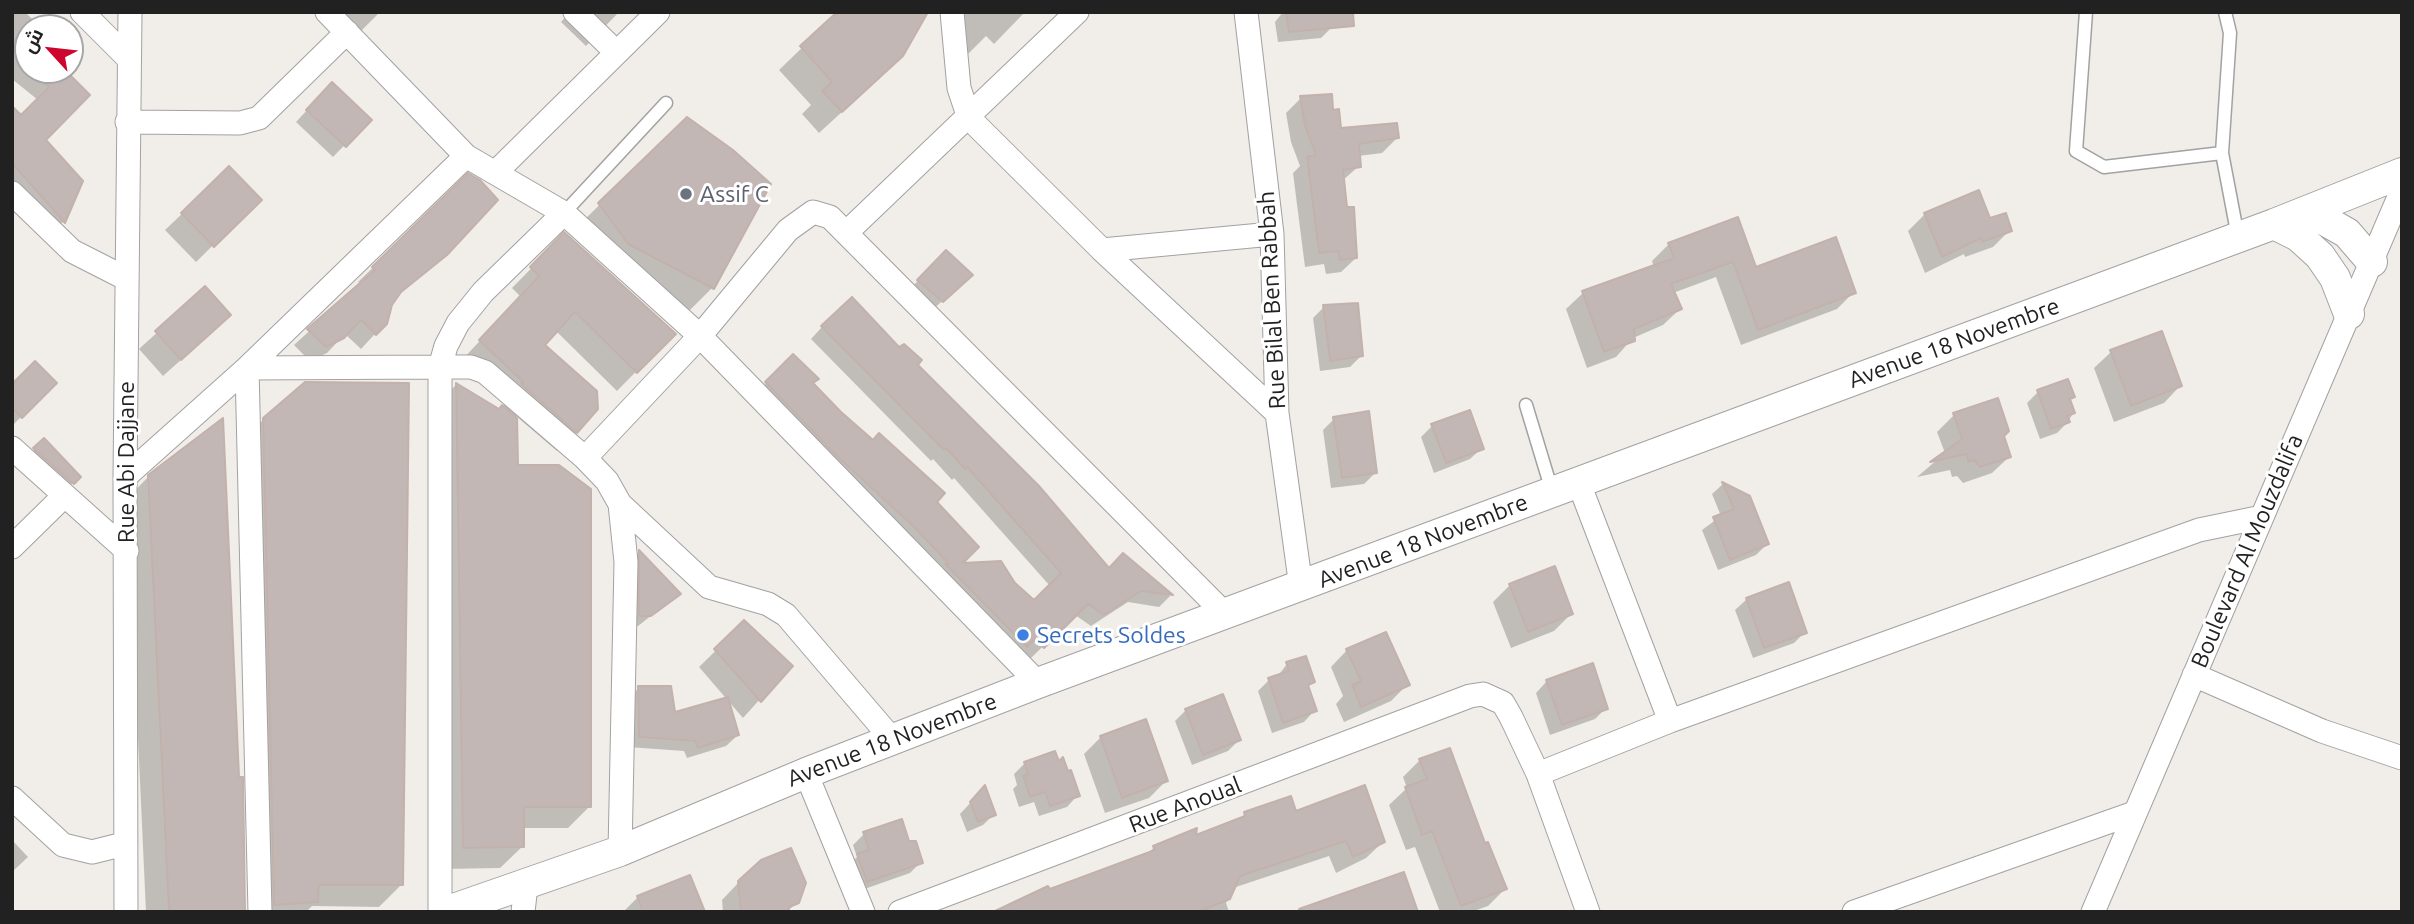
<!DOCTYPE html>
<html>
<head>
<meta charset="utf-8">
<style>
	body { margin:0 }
	#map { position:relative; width:2414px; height:924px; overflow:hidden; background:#f1ede8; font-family:Ubuntu,Cairo,sans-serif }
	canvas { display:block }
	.frame { position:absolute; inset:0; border:14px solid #212121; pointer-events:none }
	.north { position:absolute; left:14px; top:14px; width:70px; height:70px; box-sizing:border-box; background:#fff; border:2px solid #a6a6a6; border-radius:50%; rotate:297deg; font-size:19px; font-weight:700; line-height:28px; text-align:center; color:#212121 }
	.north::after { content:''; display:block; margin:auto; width:24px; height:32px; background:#cc062d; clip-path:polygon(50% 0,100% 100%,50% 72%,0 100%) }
</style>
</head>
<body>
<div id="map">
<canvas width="2414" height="924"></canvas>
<div class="frame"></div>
<div class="north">ش</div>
</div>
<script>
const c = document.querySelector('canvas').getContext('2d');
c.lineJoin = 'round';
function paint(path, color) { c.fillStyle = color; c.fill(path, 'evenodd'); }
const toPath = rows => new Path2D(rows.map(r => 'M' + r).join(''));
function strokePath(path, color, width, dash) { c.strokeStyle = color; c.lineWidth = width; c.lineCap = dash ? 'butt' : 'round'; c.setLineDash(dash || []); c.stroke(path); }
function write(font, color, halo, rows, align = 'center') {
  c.font = font + ' Ubuntu,sans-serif'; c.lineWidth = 6; c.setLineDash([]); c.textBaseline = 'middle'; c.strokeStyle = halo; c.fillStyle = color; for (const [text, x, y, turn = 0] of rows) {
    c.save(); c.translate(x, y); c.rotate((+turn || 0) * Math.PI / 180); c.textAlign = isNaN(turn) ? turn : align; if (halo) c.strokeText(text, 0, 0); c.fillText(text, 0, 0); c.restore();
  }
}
paint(toPath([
	[12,12,25,12,41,28,28,28,28,70,63,70,44,140,81,182,63,222,51,234,12,187,12,109,21,118,38,100,12,79],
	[331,12,380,12,354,38],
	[570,12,619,12,586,46,561,22],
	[839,12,879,78,819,133,802,114,811,105,779,70],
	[954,12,1025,12,994,44,986,36,968,54,951,37,965,23],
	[1283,12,1331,12,1332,27,1321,38,1278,42,1275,22],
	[321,95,369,120,333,157,296,122],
	[1301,98,1332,112,1339,130,1397,138,1382,153,1358,156,1359,166,1342,181,1356,258,1341,272,1326,274,1324,264,1305,267,1293,173,1300,166,1291,142,1286,113],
	[687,119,712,288,690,310,606,265,577,227],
	[229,169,259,200,196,262,165,230],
	[468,176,446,254,395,298,385,323,361,349,345,334,327,353,310,361,294,345,361,284,358,282],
	[1925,214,1989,221,2010,230,1993,247,1965,257,1964,254,1925,273,1908,231],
	[1737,220,1755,270,1854,292,1837,309,1741,345,1716,277,1673,293,1680,309,1663,325,1633,338,1616,357,1587,368,1566,309,1583,293,1654,267,1652,261,1669,244],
	[564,235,673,334,617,391,556,331,542,345,576,432,557,451,516,416,517,466,590,806,568,828,522,828,523,846,500,868,442,869,434,406,456,385,499,411,504,406,505,402,461,361,521,297,512,288],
	[946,252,959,286,930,312,907,292],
	[205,289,212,332,163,376,139,349],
	[1324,307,1361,356,1350,367,1320,371,1313,318],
	[822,327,916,365,1109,570,1124,556,1170,596,1159,607,1128,602,1091,626,1075,615,1031,658,1022,650,1014,658,755,395,793,356,811,384,840,413,935,502,959,565,1013,584,1034,602,1050,586,954,478,952,480,933,459,931,461,811,339],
	[2111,352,2180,386,2164,403,2114,422,2094,368],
	[55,383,12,426,12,386],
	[2038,392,2073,397,2069,401,2073,413,2068,422,2057,433,2040,439,2027,403],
	[1954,415,2002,435,2009,457,1992,473,1963,483,1957,476,1952,477,1950,470,1917,477,1945,453,1937,432],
	[264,419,401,885,379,907,312,906,306,912,252,912,242,442],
	[1334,419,1375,473,1364,484,1331,488,1323,430],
	[1432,426,1482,448,1470,459,1434,473,1421,437],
	[44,440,79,477,61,494,24,460],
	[149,476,237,779,244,912,146,912,127,499],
	[1723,484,1748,497,1767,544,1756,555,1718,570,1702,530,1721,516,1712,494],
	[639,552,679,594,638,626,628,626,629,563],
	[1510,585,1571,614,1554,631,1511,648,1493,602],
	[1747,599,1805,632,1794,643,1753,658,1735,610],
	[744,623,790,666,743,718,699,667],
	[1347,650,1407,685,1391,701,1344,722,1336,704,1343,696,1331,667],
	[1287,664,1313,682,1307,688,1315,710,1304,722,1272,733,1258,691,1269,680,1277,677],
	[1547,681,1606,708,1595,719,1550,735,1536,693],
	[639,688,674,715,738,735,726,746,687,758,684,751,628,747,627,699],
	[1186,710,1239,740,1228,751,1192,765,1175,721],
	[1101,737,1166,781,1149,798,1105,813,1084,754],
	[1420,760,1484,845,1505,889,1488,906,1471,912,1440,912,1415,847,1406,850,1389,805,1407,788,1403,777],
	[1025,763,1078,795,1067,807,1039,816,1034,802,1019,807,1013,789,1017,785,1014,774],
	[974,799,994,814,983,825,967,832,960,814],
	[1295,813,1383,842,1366,858,1336,873,1329,856,1233,888,1226,903,1229,912,997,912,1146,856,1154,847,1194,838,1238,821,1245,814],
	[864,834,908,842,921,862,910,873,856,892,847,867,857,857,853,845],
	[12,840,28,857,12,872],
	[739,882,797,902,787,912,723,912,722,900],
	[638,897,703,912,623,912]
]), '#0003');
const building = toPath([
	[837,12,928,12,903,56,842,112,822,91,832,82,800,46,837,12],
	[1286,12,1353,12,1354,26,1289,32,1286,12],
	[28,70,65,70,90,95,46,140,83,181,65,223,12,163,12,106,21,115,49,87,28,70],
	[332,82,372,120,346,147,306,110,332,82],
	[1332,94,1333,110,1339,109,1341,128,1397,123,1399,138,1359,144,1361,167,1343,170,1347,207,1354,207,1357,258,1340,260,1338,251,1319,253,1307,157,1316,155,1305,126,1300,96,1332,94],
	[687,117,733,150,771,184,714,289,628,244,598,203,687,117],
	[229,166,262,200,214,247,181,213,229,166],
	[468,173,480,180,498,200,447,255,401,292,392,305,387,324,376,335,361,320,344,338,326,347,307,329,375,270,372,267,468,173],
	[1979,190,1990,218,2006,213,2012,231,1982,242,1981,238,1942,257,1924,213,1979,190],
	[1738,217,1756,267,1836,237,1856,293,1758,330,1733,262,1671,284,1682,309,1634,329,1635,341,1604,352,1582,291,1674,258,1668,243,1738,217],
	[564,232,676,334,637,373,575,312,545,345,597,391,598,409,577,433,521,384,523,382,479,340,539,276,530,267,564,232],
	[946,250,973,275,943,302,917,280,946,250],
	[205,286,231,315,181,360,155,331,205,286],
	[852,297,899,347,904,344,922,360,918,365,1039,486,1109,568,1123,553,1173,595,1141,591,1104,615,1088,604,1044,648,1035,639,1027,647,945,564,949,564,914,527,837,456,765,382,793,354,819,379,813,383,841,412,873,440,879,433,945,493,937,502,979,547,963,563,1001,561,1015,583,1034,600,1061,573,967,467,965,469,946,448,944,450,821,326,852,297],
	[1358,303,1363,356,1330,361,1323,305,1358,303],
	[2162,331,2182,386,2131,406,2110,350,2162,331],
	[35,361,57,383,22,418,12,408,12,384,35,361],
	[2068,379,2075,397,2070,399,2075,413,2067,416,2070,422,2051,429,2037,390,2068,379],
	[305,382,409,383,403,885,319,885,318,902,274,905,263,418,305,382],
	[456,383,499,409,502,405,517,418,518,465,559,465,591,489,591,807,524,807,524,847,463,848,456,383],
	[1998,398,2009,431,2004,436,2011,457,1980,467,1974,460,1968,462,1967,454,1930,462,1962,439,1953,413,1998,398],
	[1470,410,1484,449,1446,463,1431,424,1470,410],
	[1369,411,1377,473,1342,478,1333,417,1369,411],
	[223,418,239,777,243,777,245,912,169,912,148,475,223,418],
	[44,438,81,477,74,484,33,448,44,438],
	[1722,482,1750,496,1769,544,1730,560,1713,517,1734,509,1722,482],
	[639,550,681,594,651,616,639,616,639,550],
	[1555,566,1573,614,1528,632,1509,584,1555,566],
	[1789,582,1807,633,1764,648,1746,598,1789,582],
	[744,620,793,666,761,702,714,649,744,620],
	[1386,632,1410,685,1361,707,1352,685,1361,681,1346,649,1386,632],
	[1306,656,1315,682,1308,685,1317,711,1283,723,1268,678,1289,671,1286,662,1306,656],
	[1593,663,1608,709,1562,725,1546,680,1593,663],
	[638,686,671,686,675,712,728,697,739,735,698,748,695,741,639,737,638,686],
	[1223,694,1241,740,1203,755,1185,709,1223,694],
	[1146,719,1168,781,1122,798,1100,736,1146,719],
	[1450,748,1485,843,1488,842,1507,889,1461,906,1432,831,1422,835,1405,787,1427,779,1419,759,1450,748],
	[1055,751,1059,761,1063,757,1068,771,1071,770,1080,796,1050,806,1045,792,1030,797,1023,776,1028,774,1024,762,1055,751],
	[985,785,996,815,978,822,970,802,985,785],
	[1365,785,1385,842,1353,857,1346,841,1240,876,1230,899,1198,912,993,912,1048,886,1050,889,1155,850,1153,846,1197,828,1196,835,1245,816,1244,812,1291,796,1296,811,1365,785],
	[902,819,909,841,916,841,923,863,867,882,857,854,869,850,863,832,902,819],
	[791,848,806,883,799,903,789,907,788,912,741,912,738,881,761,860,791,848],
	[1404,872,1418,912,1300,912,1299,909,1404,872],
	[690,875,705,912,643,912,637,896,690,875]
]);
paint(building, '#c2b7b5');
strokePath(building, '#c3b1ab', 2);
const service = toPath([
	[2086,12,2076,151,2104,167,2222,153,2230,33,2225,12],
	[2222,153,2238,237],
	[564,213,666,103],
	[1526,405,1552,491]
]);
const minor = toPath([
	[82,12,129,59],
	[327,12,466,156,564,213,700,336,1038,683],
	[575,12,616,52],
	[952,12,959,88,969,118,1102,250,1277,413],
	[1246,12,1272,234,1277,413,1301,587],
	[127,122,240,123,259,118,347,32],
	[496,172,658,12],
	[12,193,72,251,127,279],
	[846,233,1077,12],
	[1102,250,1272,234],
	[12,448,127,551],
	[585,458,700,336,788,230,813,212,830,217,1226,615],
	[125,477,247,368,466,156],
	[1578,481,1670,721],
	[620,504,709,587,768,604,786,615,892,739],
	[12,547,63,497],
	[2194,675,2322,731,2402,758],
	[806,773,863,912],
	[1538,774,1670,721,2199,530,2262,517],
	[12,798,63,845,92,852,124,844],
	[126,912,125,477,130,12],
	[260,912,247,368,440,367,446,346,458,323,483,292,564,213],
	[440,912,440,367,471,367,485,372,585,458,607,481,620,504,626,562,620,851],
	[523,912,526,885],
	[900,912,1470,696,1483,694,1503,703,1511,717,1538,774,1588,912],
	[1854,912,2134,813],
	[2093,912,2402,190]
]);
const tertiary = toPath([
	[2308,211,2347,233,2372,262],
	[2274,224,2298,236,2320,256,2335,278,2349,314],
	[445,912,620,851,806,773,1038,683,2274,224,2402,173]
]);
strokePath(service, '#a2a2a2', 15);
strokePath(minor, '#a2a2a2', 25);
strokePath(tertiary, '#a2a2a2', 32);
strokePath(service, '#fff', 12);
strokePath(minor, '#fff', 23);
strokePath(tertiary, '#fff', 30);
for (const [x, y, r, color] of [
	[686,194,7,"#6b7280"],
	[1023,635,7,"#3f7fe0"]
]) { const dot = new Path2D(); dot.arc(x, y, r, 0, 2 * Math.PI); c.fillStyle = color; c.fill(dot); strokePath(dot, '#fff', 2.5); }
write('23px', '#5b616d', '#fff', [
	["Assif C",700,194]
], 'left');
write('23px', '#212121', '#fff', [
	["Rue Bilal Ben Rabbah",1272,300,-93],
	["Avenue 18 Novembre",1954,343,-20],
	["Rue Abi Dajjane",126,462,-90],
	["Avenue 18 Novembre",1423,541,-21],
	["Boulevard Al Mouzdalifa",2247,551,-67],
	["Avenue 18 Novembre",892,740,-21],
	["Rue Anoual",1185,805,-21]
]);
write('23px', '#366cbe', '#fff', [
	["Secrets Soldes",1037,635]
], 'left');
</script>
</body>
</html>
